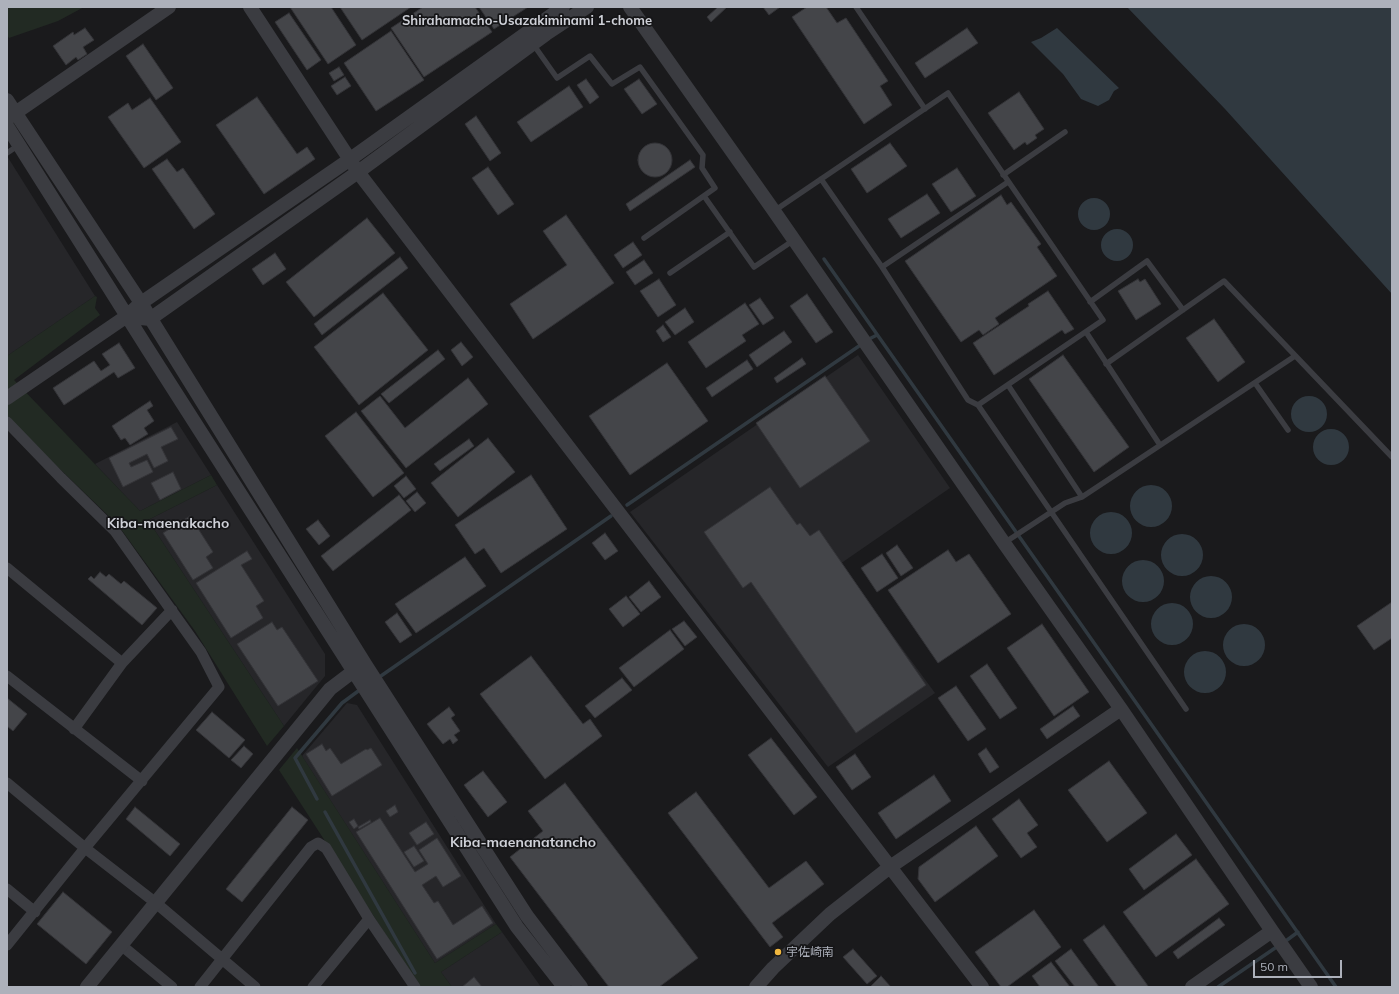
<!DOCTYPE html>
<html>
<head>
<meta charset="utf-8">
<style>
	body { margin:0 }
	#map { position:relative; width:1399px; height:994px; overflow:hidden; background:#1a1a1c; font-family:Mulish,sans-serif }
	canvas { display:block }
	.frame { position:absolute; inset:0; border:8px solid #adb1bb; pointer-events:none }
	.scale { position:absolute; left:1253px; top:960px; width:89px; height:18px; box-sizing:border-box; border:2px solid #adb1bb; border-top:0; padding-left:5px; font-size:12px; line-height:14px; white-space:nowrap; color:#adb1bb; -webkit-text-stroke:3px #151517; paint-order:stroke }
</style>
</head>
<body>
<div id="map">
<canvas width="1399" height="994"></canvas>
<div class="frame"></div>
<div class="scale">50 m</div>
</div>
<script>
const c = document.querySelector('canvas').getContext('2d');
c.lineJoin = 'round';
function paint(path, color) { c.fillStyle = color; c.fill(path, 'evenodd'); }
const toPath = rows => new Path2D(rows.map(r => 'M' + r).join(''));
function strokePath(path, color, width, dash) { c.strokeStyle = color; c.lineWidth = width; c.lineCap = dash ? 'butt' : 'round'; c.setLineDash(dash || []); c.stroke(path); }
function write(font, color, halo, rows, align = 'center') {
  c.font = font + ' Mulish,"Noto Sans JP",sans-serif'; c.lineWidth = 3.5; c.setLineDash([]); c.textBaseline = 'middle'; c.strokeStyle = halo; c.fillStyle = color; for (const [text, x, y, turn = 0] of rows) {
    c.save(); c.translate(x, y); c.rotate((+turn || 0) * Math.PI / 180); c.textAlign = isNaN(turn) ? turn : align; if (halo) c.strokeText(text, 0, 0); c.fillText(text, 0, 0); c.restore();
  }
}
paint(toPath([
	[7,156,95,296,7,356],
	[858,355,950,488,840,564,935,693,828,767,630,512],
	[177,422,211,475,140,511,95,464],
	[217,485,325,654,325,676,284,726,148,520],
	[347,703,357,705,496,924,435,963,302,756],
	[502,932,541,987,452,987,441,972]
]), '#262629');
paint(toPath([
	[7,7,84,7,58,21,9,38,7,35],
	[95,296,97,297,95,308,100,315,14,380,140,511,211,475,217,485,148,520,284,726,267,746,195,631,118,525,7,418,7,356],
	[297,748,435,963,496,924,502,932,441,972,452,987,420,987,413,977,279,770]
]), '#222a23');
paint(toPath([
	[1127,7,1392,7,1392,294,1225,109],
	[1057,28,1119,88,1114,91,1109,100,1098,106,1081,99,1063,74,1031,42,1041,38],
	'1078 214a16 16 0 1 1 32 0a16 16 0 1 1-32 0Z',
	'1101 245a16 16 0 1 1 32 0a16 16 0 1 1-32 0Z',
	'1291 414a18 18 0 1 1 36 0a18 18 0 1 1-36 0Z',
	'1313 447a18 18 0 1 1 36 0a18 18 0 1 1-36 0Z',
	'1130 506a21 21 0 1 1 42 0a21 21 0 1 1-42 0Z',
	'1090 533a21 21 0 1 1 42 0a21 21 0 1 1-42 0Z',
	'1161 555a21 21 0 1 1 42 0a21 21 0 1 1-42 0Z',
	'1122 581a21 21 0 1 1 42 0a21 21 0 1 1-42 0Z',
	'1190 597a21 21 0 1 1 42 0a21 21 0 1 1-42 0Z',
	'1151 624a21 21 0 1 1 42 0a21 21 0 1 1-42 0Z',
	'1223 645a21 21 0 1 1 42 0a21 21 0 1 1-42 0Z',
	'1184 672a21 21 0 1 1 42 0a21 21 0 1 1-42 0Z'
]), '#303940');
strokePath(toPath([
	[824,259,1336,987],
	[867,340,877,335],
	[627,505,862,344],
	[378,678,611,516],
	[317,799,295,758,342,703,361,689],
	[325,812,415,973],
	[1283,943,1298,932],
	[1218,987,1278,946]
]), '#303940', 3.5);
const building = toPath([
	[290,7,331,7,356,45,328,64,290,7],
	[340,7,411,7,362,40,340,7],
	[423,7,475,7,492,32,424,77,391,28,423,7],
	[479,7,528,7,494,29,479,7],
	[718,7,727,7,711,22,707,17,718,7],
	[763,7,780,7,769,15,763,7],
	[807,7,826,7,837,23,846,18,888,81,880,86,892,105,864,124,792,17,807,7],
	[289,13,321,60,307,70,275,22,289,13],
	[85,28,94,40,83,47,87,54,78,60,76,57,66,65,53,46,73,32,74,35,85,28],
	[967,28,978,43,925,78,915,63,967,28],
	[391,31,424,80,376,111,344,63,391,31],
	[143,44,173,88,156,100,126,56,143,44],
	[339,67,344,75,334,81,329,73,339,67],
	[345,77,351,86,337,95,331,86,345,77],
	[586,79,599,97,590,104,577,85,586,79],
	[639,79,657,104,642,114,624,89,639,79],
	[569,86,583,107,531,142,517,122,569,86],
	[1019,92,1044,129,1035,135,1037,138,1027,145,1025,142,1014,150,988,113,1019,92],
	[257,97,297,154,307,147,315,159,264,194,216,125,257,97],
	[150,98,181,142,144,168,108,117,128,103,132,110,150,98],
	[476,116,501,153,490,161,465,124,476,116],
	'638 160a17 17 0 1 1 34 0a17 17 0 1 1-34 0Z',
	[890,143,907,166,867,193,851,169,890,143],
	[167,159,177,172,183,168,215,214,194,229,152,169,167,159],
	[690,160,695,167,630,211,626,204,690,160],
	[488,167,514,204,498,215,472,178,488,167],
	[957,168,976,196,951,212,932,184,957,168],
	[927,194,940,213,901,238,888,219,927,194],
	[1001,195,1007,205,1011,202,1041,244,1037,247,1057,276,995,318,999,324,983,335,979,330,961,342,905,261,1001,195],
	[566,215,614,283,533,339,510,304,567,265,543,231,566,215],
	[367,218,395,253,314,317,286,282,367,218],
	[633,242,642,255,623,268,614,255,633,242],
	[275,253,286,269,263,285,252,269,275,253],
	[400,257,408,268,322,335,314,324,400,257],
	[644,260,653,273,635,285,626,272,644,260],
	[659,279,676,305,658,317,640,291,659,279],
	[1138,279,1140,282,1145,279,1161,304,1136,320,1118,291,1138,279],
	[1048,291,1074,329,1065,334,1062,330,994,375,973,343,1029,306,1028,304,1048,291],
	[383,293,428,350,359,405,314,347,383,293],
	[807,294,833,332,816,343,790,306,807,294],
	[760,298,774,318,763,325,749,305,760,298],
	[745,303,759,324,742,335,746,341,706,368,688,342,745,303],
	[685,308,694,322,675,335,665,322,685,308],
	[1214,319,1245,362,1218,382,1186,338,1214,319],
	[663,325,671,337,663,342,656,331,663,325],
	[784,331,792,342,757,367,749,355,784,331],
	[461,342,473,357,462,366,451,350,461,342],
	[119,343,135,368,118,378,114,372,64,405,53,388,94,361,101,371,110,365,102,354,119,343],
	[438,350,445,359,389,403,381,394,438,350],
	[1063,355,1129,447,1094,472,1029,379,1063,355],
	[802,358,806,364,777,383,774,378,802,358],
	[747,360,753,369,712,397,706,388,747,360],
	[667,363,708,421,630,475,589,416,667,363],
	[825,376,870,441,800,488,756,423,825,376],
	[468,378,488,404,406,468,361,411,380,396,405,428,468,378],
	[150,401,153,406,147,410,154,421,144,428,148,434,130,445,125,438,121,440,112,426,150,401],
	[356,412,404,473,373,497,325,436,356,412],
	[171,427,178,439,161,447,168,461,154,468,147,454,129,463,131,467,147,460,153,472,123,487,109,458,171,427],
	[488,438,515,472,458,517,431,483,488,438],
	[469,439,474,446,440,471,434,464,469,439],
	[173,472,181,489,160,500,151,483,173,472],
	[531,475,567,529,501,573,484,548,475,554,455,525,531,475],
	[406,476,416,489,404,498,394,486,406,476],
	[770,487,797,525,800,523,810,536,819,530,926,685,856,733,751,582,743,588,704,532,770,487],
	[417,492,426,503,415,512,406,501,417,492],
	[399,495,411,510,333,571,321,556,399,495],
	[190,516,213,552,206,557,213,568,193,580,163,533,190,516],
	[318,520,330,536,319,545,306,529,318,520],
	[605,533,618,551,605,560,592,543,605,533],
	[897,545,913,568,901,576,886,553,897,545],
	[948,550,956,562,969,554,1011,614,938,663,888,590,948,550],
	[247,551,252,559,241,565,264,601,256,606,263,618,231,638,196,583,247,551],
	[882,554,898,578,877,592,861,568,882,554],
	[465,557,486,586,416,633,395,604,465,557],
	[100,572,106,577,109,574,121,584,124,581,157,608,142,625,88,579,91,576,94,579,100,572],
	[649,581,661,597,641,612,629,597,649,581],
	[626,596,640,614,623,627,609,609,626,596],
	[1392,602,1392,638,1374,650,1357,626,1392,602],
	[397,613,412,635,400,643,385,622,397,613],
	[684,621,697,637,685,646,672,629,684,621],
	[272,622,277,630,282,627,318,681,278,706,237,644,272,622],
	[1042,624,1089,692,1054,716,1007,648,1042,624],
	[670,630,684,649,634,687,619,668,670,630],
	[531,656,583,724,590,719,602,736,545,779,480,694,531,656],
	[987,664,1017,708,1000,719,970,676,987,664],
	[622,678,632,690,595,718,585,706,622,678],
	[956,686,986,729,968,741,938,698,956,686],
	[7,698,27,714,13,731,7,726,7,698],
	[1073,706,1080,716,1047,739,1040,729,1073,706],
	[449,707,455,715,451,718,460,731,454,735,458,740,453,744,450,739,443,744,427,724,449,707],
	[212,712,245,740,229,758,196,730,212,712],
	[771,738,817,797,794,815,748,755,771,738],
	[322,744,326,751,330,748,341,764,366,749,367,750,371,748,382,765,332,796,306,754,322,744],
	[244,746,253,754,241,768,231,760,244,746],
	[986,748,999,767,990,773,978,754,986,748],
	[855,754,871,777,852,790,836,767,855,754],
	[1109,761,1147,813,1107,842,1068,790,1109,761],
	[483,771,507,802,488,817,464,785,483,771],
	[934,775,951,801,896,839,878,813,934,775],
	[565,783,698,958,659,987,609,987,510,857,543,831,528,811,565,783],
	[696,792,769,888,806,861,824,884,772,923,783,937,770,947,668,813,696,792],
	[1019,799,1038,825,1027,833,1037,847,1021,858,992,819,1019,799],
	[395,805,398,812,390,817,386,811,395,805],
	[135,807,180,844,170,856,126,819,135,807],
	[292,807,308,820,242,902,226,889,292,807],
	[380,818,415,872,428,864,419,850,437,838,461,876,443,887,436,876,422,885,434,903,438,901,453,925,482,906,493,923,437,959,356,832,380,818],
	[354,819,358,826,354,829,349,822,354,819],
	[370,820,371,822,359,829,358,827,370,820],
	[426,822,434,834,417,845,409,833,426,822],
	[976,826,998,856,935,902,918,879,919,867,976,826],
	[1176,834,1192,855,1144,890,1129,869,1176,834],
	[414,846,424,861,414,867,404,852,414,846],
	[1196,859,1229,904,1156,957,1123,912,1196,859],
	[63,892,112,932,86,964,37,924,63,892],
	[1034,910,1061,947,1007,987,1001,987,975,952,1034,910],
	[1219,918,1225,925,1178,959,1173,952,1219,918],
	[1104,925,1148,986,1147,987,1117,987,1083,940,1104,925],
	[853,949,877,976,867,984,843,957,853,949],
	[1071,949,1099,987,1075,987,1055,961,1071,949],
	[1051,962,1070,987,1040,987,1032,976,1051,962],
	[881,976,891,987,870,987,881,976],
	[474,977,482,987,462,987,474,977]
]);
paint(building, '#444549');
strokePath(building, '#343438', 1);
strokePath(toPath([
	[856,7,925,109],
	[533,44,557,78,590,56,612,84,640,67,703,155,702,168,715,188,644,238],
	[7,153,19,145],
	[1003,175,1065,132],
	[821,179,882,267,968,400,978,405,1186,709],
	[704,196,754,267,794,240],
	[774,211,948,93,1103,320,978,405],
	[882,267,1008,182],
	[670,273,730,232],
	[1090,302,1147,261,1183,310],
	[1086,332,1160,445],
	[1106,364,1224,281,1392,457],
	[1255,383,1288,430],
	[1008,385,1082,497],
	[1004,543,1065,503,1082,497,1295,356]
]), '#3b3c41', 5.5);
strokePath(toPath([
	[7,422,61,478,115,531,201,652,219,687,85,848,7,945],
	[7,568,122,663],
	[7,676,142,781],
	[74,729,122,663,172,610],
	[7,783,85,848,156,903,255,987],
	[7,889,35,912],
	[121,945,172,987],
	[200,987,311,847,318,843,326,848,369,919,415,987],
	[313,987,369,919]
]), '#3b3c41', 11);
strokePath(toPath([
	[250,7,358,172,982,987],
	[630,7,774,211,1004,543,1121,709,1272,931,1311,987],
	[7,100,141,303,365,664,527,916,581,987],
	[8,118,169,7],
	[7,126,149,351,517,927,564,987],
	[141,318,150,319,358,172,546,34,587,7],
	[7,398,127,316,141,303,349,160,563,7],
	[87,987,330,689,359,667],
	[756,987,773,968,830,914,890,867,1121,709],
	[1192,987,1272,931]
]), '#3b3c41', 14);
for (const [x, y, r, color] of [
	[778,952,4,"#f0b73f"]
]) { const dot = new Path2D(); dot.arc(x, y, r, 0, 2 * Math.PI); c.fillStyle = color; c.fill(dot); strokePath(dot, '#151517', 1.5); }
write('12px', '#adb1bb', '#151517', [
	["宇佐崎南",786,952]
], 'left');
write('bold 13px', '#ced0d7', '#151517', [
	["Shirahamacho-Usazakiminami 1-chome",527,21]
]);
write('bold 14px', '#ced0d7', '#151517', [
	["Kiba-maenakacho",168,524],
	["Kiba-maenanatancho",523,843]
]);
</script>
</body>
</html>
